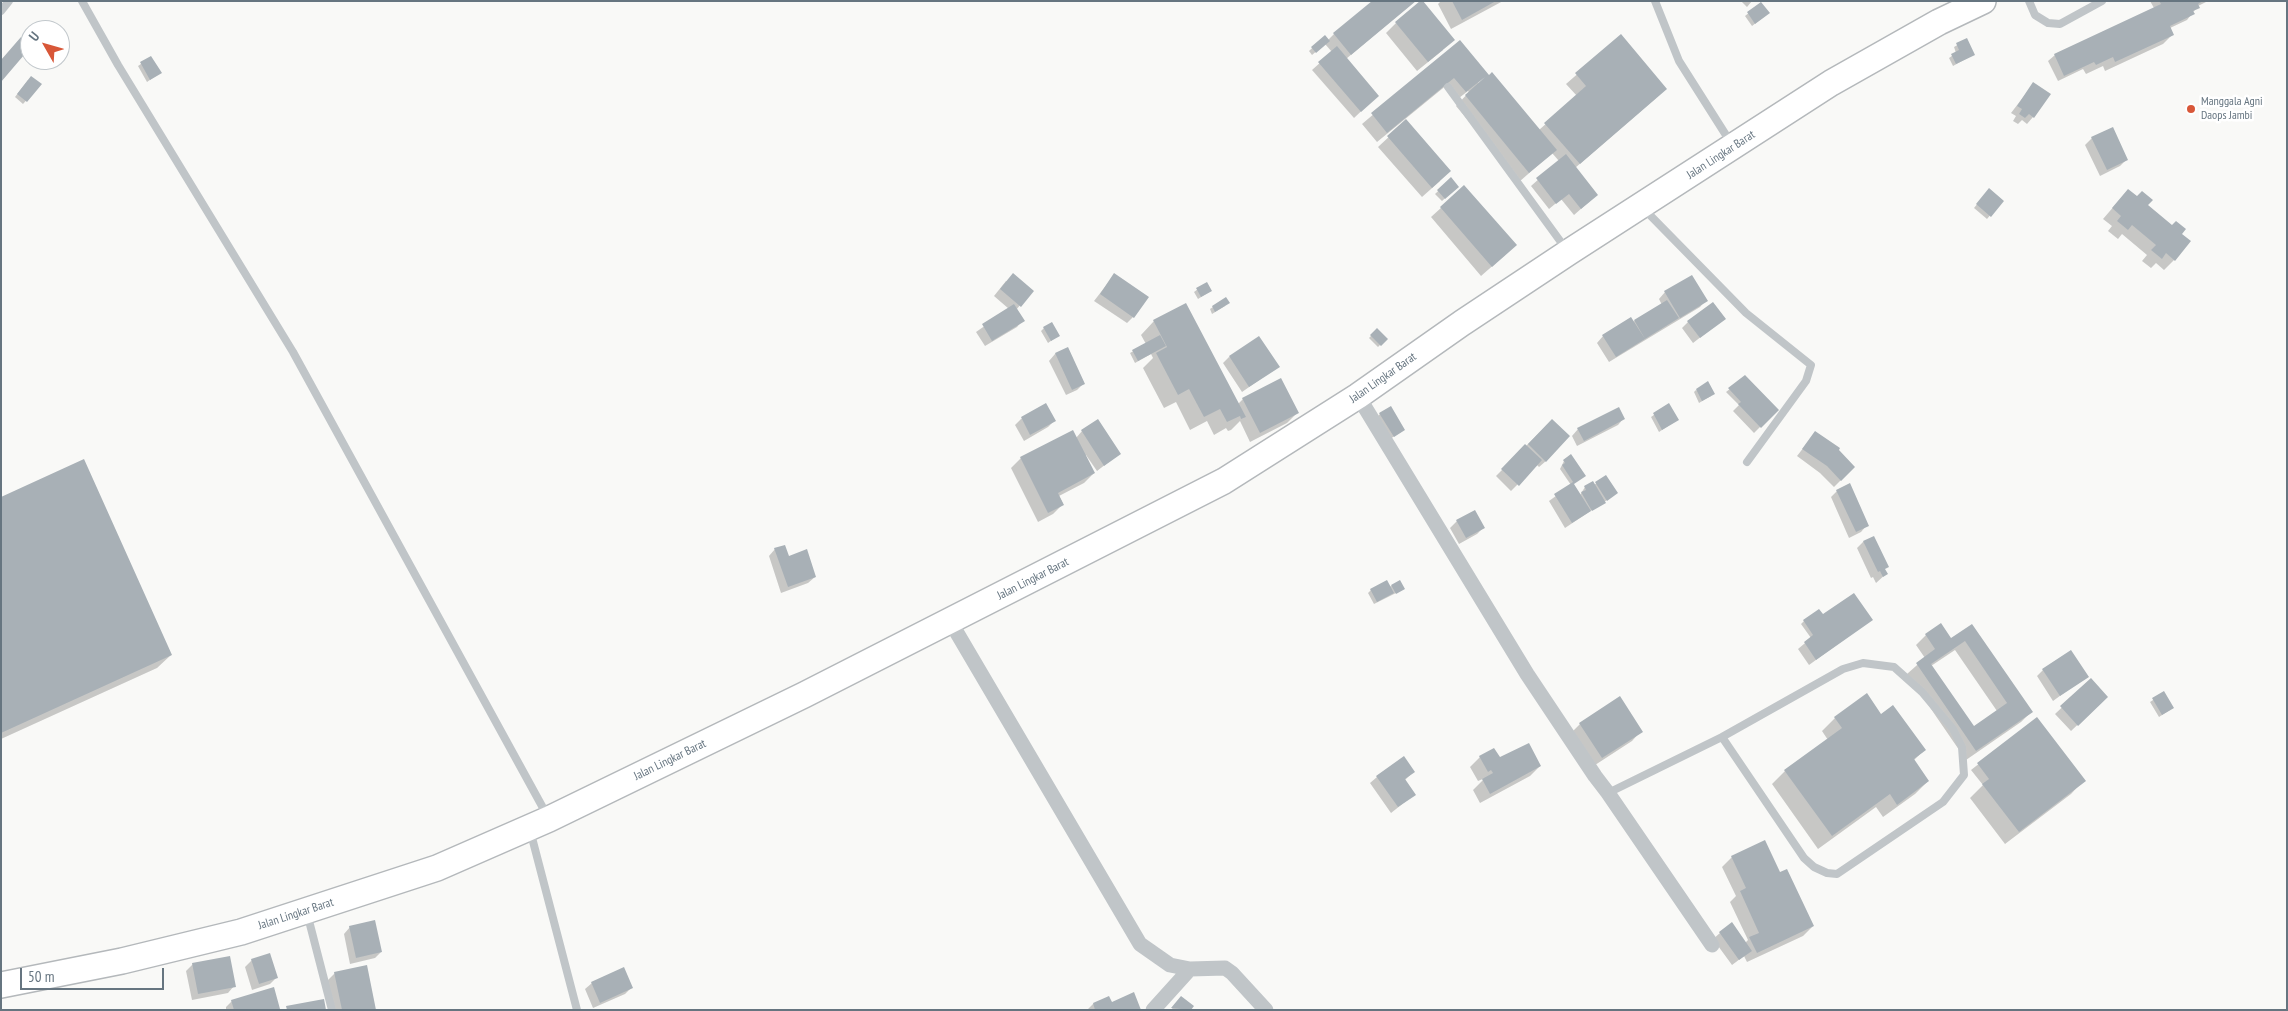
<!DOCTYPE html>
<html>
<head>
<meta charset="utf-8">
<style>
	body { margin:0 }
	#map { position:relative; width:2288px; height:1011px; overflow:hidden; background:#f9f9f7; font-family:"PT Sans Narrow",sans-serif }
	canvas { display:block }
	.frame { position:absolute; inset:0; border:2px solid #667580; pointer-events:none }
	.north { position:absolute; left:20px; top:20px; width:50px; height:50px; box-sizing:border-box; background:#fff; border:1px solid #c2c8cc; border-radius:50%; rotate:308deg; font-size:14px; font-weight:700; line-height:20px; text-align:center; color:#667580 }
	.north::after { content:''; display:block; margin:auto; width:18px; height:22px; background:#d85738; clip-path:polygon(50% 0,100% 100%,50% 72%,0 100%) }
	.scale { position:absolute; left:20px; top:968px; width:144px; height:22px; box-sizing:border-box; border:2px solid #667580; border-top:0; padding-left:6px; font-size:15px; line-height:18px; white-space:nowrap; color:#667580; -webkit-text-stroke:4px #fff; paint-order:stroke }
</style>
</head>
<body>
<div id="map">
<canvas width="2288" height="1011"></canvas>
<div class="frame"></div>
<div class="north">U</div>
<div class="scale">50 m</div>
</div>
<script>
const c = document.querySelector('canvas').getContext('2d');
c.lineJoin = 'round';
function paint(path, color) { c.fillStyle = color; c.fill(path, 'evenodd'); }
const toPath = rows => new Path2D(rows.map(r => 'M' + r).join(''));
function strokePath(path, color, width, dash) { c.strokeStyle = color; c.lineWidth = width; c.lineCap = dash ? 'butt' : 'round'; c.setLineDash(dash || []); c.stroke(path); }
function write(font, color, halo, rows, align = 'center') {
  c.font = font + ' "PT Sans Narrow",sans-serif'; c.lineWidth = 5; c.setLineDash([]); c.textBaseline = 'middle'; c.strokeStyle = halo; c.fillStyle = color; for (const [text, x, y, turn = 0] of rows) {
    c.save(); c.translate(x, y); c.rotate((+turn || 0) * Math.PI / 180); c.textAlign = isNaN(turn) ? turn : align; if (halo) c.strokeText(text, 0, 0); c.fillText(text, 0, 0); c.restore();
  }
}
paint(toPath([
	[1415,1,1346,59,1371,102,1354,118,1312,70,1332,52,1325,44,1312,55,1309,51,1325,36,1328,40,1334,34],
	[1441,1,1503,1,1451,29,1438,4],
	[1741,1,1752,1,1747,7],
	[2150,1,2208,1,2198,6,2187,20,2170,28,2173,34,2163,44,2105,71,2103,66,2086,74,2083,69,2058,81,2048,61,2055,55,2154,8],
	[1761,3,1765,16,1752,26,1745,16],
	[1396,23,1443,50,1417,71,1386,33],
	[1621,36,1656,98,1575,168,1590,201,1574,215,1561,199,1549,209,1531,186,1559,161,1552,153,1519,182,1456,106,1469,92,1468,91,1459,98,1448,84,1377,142,1362,124,1460,41,1487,74,1478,83,1539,130,1577,96,1566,84],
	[1966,40,1973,55,1953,66,1949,58,1956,53,1954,47],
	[151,57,157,75,147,82,138,66],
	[28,80,40,85,23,104,15,97],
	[2034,83,2033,117,2027,124,2022,120,2018,124,2013,121,2016,116,2011,113],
	[1406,121,1440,181,1422,197,1378,147],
	[2112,129,2127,159,2120,166,2100,176,2085,145,2092,138],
	[1451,179,1457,187,1442,201,1435,194],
	[1464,187,1505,255,1481,276,1431,217],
	[2128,190,2181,234,2174,260,2164,270,2156,263,2151,268,2142,261,2147,255,2122,234,2118,239,2108,231,2112,226,2103,219],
	[1986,193,2002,201,1987,219,1974,208],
	[1115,274,1133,317,1127,323,1094,301],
	[1006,281,1032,291,1016,310,1023,320,1017,327,985,346,976,332,1009,309,994,296],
	[1206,283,1211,291,1198,299,1194,292],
	[1665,292,1706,300,1700,307,1609,362,1597,343,1603,336,1633,322,1662,305,1659,299],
	[1225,306,1212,314,1210,309,1213,307],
	[1724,319,1693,343,1682,328,1688,322],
	[1154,321,1238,404,1243,399,1297,413,1287,423,1250,442,1240,421,1231,430,1228,431,1226,428,1214,435,1207,421,1190,430,1176,402,1164,408,1143,368,1153,358,1151,354,1135,363,1130,353,1146,344,1141,335],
	[1044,328,1058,336,1048,343,1041,331],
	[1377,330,1386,339,1378,347,1369,338],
	[1067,348,1084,383,1077,390,1066,395,1049,361,1055,354],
	[1229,357,1278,367,1242,392,1223,363],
	[1745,377,1777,410,1754,433,1733,411,1739,405,1726,392],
	[1696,390,1711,396,1699,403,1694,392],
	[1046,405,1054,421,1048,427,1024,441,1015,425,1021,419],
	[1668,405,1674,422,1659,432,1651,417],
	[1380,414,1404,430,1390,439,1377,417],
	[1624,418,1618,425,1577,446,1572,436,1578,429],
	[1552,420,1546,461,1539,467,1537,465,1511,491,1496,476],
	[1082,431,1119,454,1097,471,1086,455,1085,456,1094,473,1084,483,1059,496,1063,504,1053,514,1038,522,1011,468,1021,458,1076,438],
	[1815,433,1837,450,1854,467,1834,487,1820,473,1797,456],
	[1564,461,1584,476,1573,484,1580,495,1585,487,1592,483,1594,485,1606,476,1613,496,1565,528,1549,501,1571,485,1560,469],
	[1837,491,1867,525,1861,532,1849,538,1831,497],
	[1,499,171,655,157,668,1,739],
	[1457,521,1483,528,1477,534,1459,544,1450,528],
	[1873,537,1886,574,1876,583,1873,577,1871,578,1857,548,1863,542],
	[775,549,815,577,808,583,781,593,769,556],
	[1392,586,1404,589,1374,604,1368,593,1371,590],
	[1822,616,1871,620,1809,665,1798,649,1811,638,1801,624,1804,621],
	[1972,625,2031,712,2021,722,1966,760,1907,674,1925,658,1916,645,1926,635,1951,640],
	[1955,650,1997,711,1973,728,1931,666],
	[2043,670,2087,676,2053,701,2037,676],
	[2091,680,2107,697,2071,731,2055,714],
	[2164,693,2173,708,2159,717,2150,702],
	[1881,715,1924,750,1913,761,1928,781,1915,794,1883,817,1876,807,1818,849,1772,784,1785,771,1828,740,1822,731,1835,718],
	[2037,718,2084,780,2071,794,2005,844,1970,798,1983,785,1971,770],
	[1580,724,1641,731,1632,741,1592,767,1570,734],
	[1480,757,1499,759,1540,766,1530,776,1480,803,1473,790,1485,778,1478,781,1470,767],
	[1413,772,1405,780,1415,794,1391,813,1370,783,1377,777],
	[1732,857,1813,926,1803,936,1747,962,1744,956,1732,965,1713,939,1720,933,1745,943,1748,940,1730,902,1736,896,1722,867],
	[350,927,381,952,375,958,350,964,344,934],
	[252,960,276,978,270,984,252,990,245,967],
	[193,964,234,986,228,993,192,1000,186,971],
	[335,973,375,1010,330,1010,325,983],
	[592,983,631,988,625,994,593,1008,585,989],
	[1179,1000,1189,1010,1171,1010],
	[232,1001,279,1008,226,1010,226,1007],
	[1111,1003,1140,1010,1087,1010,1093,1004]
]), '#0003');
paint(toPath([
	[1372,1,1416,1,1351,55,1333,33],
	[1420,1,1423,1,1455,40,1428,62,1395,22],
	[1452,1,1496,1,1462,20],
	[2159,1,2203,1,2198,4,2200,8,2193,11,2195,14,2170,26,2174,35,2115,62,2113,57,2096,65,2094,62,2064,76,2054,54,2161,4],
	[1761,2,1770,13,1755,24,1747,12],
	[1621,34,1667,89,1580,164,1544,123,1586,86,1575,73],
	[1325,35,1330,41,1316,53,1311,47],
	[21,37,30,45,30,48,1,82,1,60],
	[1967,38,1975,55,1956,64,1951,54,1959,50,1956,43],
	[1460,40,1489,75,1492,72,1557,150,1529,173,1465,95,1485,77,1466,92,1454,78,1387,133,1371,113],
	[1337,46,1379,96,1361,112,1318,62],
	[151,56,162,73,150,80,140,62],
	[31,76,42,84,27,102,17,94],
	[2033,82,2051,94,2034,118,2029,114,2025,118,2019,114,2022,109,2017,106],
	[1406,119,1451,171,1432,188,1387,136],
	[2113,127,2128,160,2107,170,2091,137],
	[1566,154,1598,195,1581,209,1569,194,1556,204,1536,178],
	[1451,177,1459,187,1445,199,1437,190],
	[1464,185,1517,245,1492,267,1440,207],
	[1989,188,2004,201,1991,217,1976,204],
	[2128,189,2137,196,2142,191,2153,200,2148,205,2172,225,2176,221,2186,229,2182,234,2191,241,2175,261,2166,253,2162,259,2151,250,2156,245,2132,225,2128,230,2117,221,2121,216,2112,208],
	[1013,273,1034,291,1021,307,1000,289],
	[1114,273,1149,297,1134,318,1100,294],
	[1692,275,1708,301,1680,318,1664,291],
	[1207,282,1212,291,1201,297,1196,288],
	[1226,297,1230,303,1215,312,1212,306],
	[1667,300,1679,318,1645,339,1634,320],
	[1713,302,1726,319,1700,338,1687,321],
	[1186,303,1246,417,1241,419,1240,416,1227,422,1220,409,1204,417,1189,389,1178,395,1156,353,1167,347,1153,320],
	[1014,304,1025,321,992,341,982,324],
	[1631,317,1645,339,1616,357,1602,335],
	[1052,322,1060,336,1051,341,1043,327],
	[1377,328,1388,339,1381,346,1370,335],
	[1160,335,1166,346,1138,361,1132,350],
	[1259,336,1280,367,1249,387,1229,356],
	[1068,347,1085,384,1072,390,1055,353],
	[1745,375,1779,410,1761,428,1738,404,1741,402,1728,388],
	[1281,378,1299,413,1260,433,1242,398],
	[1708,381,1715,394,1702,401,1696,389],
	[1046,403,1056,421,1030,435,1021,417],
	[1669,403,1679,420,1662,430,1653,413],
	[1391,406,1405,430,1394,437,1379,413],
	[1619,407,1625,419,1584,441,1577,428],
	[1098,419,1121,454,1104,466,1081,430],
	[1552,419,1570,436,1546,462,1528,444],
	[1073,430,1095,473,1058,493,1064,505,1048,513,1020,457],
	[1815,431,1840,448,1839,450,1855,467,1841,481,1827,466,1802,449],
	[1525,444,1542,460,1519,486,1501,469],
	[1571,454,1586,476,1574,484,1591,511,1572,523,1554,494,1573,482,1562,465,1565,463,1563,460],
	[84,459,172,655,1,733,1,497],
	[1606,475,1618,493,1607,501,1595,482],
	[1593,481,1606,503,1592,511,1581,492,1586,490,1584,486],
	[1850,483,1869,526,1856,532,1836,490],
	[1475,510,1485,528,1466,538,1456,520],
	[1874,536,1889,567,1885,569,1888,574,1883,577,1880,571,1878,572,1863,541],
	[785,545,789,556,807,549,816,577,788,587,774,548],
	[1387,580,1394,593,1377,602,1370,589],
	[1400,580,1405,589,1396,594,1391,585],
	[1854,593,1873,620,1816,660,1804,642,1813,635,1803,620,1819,609,1823,614],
	[1941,623,1951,638,1972,624,2033,712,1976,751,1916,663,1935,649,1925,634],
	[1965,641,2007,703,1974,726,1931,664],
	[2071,650,2089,677,2060,696,2042,669],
	[2091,678,2108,697,2078,726,2060,706],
	[2164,691,2174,708,2162,715,2152,698],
	[1867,693,1881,714,1893,705,1926,750,1914,759,1929,781,1897,805,1890,794,1832,836,1784,770,1842,728,1834,717],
	[1620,696,1643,732,1602,758,1579,723],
	[2037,717,2086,781,2019,832,1982,784,1989,779,1977,763],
	[1529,743,1541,766,1490,794,1482,779,1493,773,1491,770,1488,772,1479,756,1494,748,1500,757],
	[1404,756,1415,772,1405,779,1416,795,1398,807,1376,776],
	[1765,840,1780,872,1787,869,1814,926,1757,953,1749,937,1759,933,1740,891,1746,888,1731,856],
	[375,920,382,952,356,958,349,926],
	[1732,922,1752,951,1739,960,1719,932],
	[270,953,278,978,259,984,251,959],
	[230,956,236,987,198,994,192,963],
	[367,965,376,1010,342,1010,334,972],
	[624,967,633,988,600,1003,591,982],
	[274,987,280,1009,234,1010,231,1000],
	[1134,992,1141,1010,1095,1010,1093,1003,1109,996,1112,1002],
	[1181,996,1194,1006,1191,1010,1171,1008],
	[324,999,326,1010,287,1010,286,1006]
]), '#a8b0b6');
const trunk = toPath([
	[1,985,122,961,241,932,437,868,549,819,804,695,1224,481,1358,396,1462,323,1569,252,1831,83,1939,22,1983,1]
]);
strokePath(trunk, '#b4b8bb', 28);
strokePath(toPath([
	[82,1,118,65,293,352,548,817],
	[1655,1,1679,61,1731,143],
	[2029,1,2035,15,2048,23,2060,24,2102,1],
	[1,11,9,1],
	[1448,87,1566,249],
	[1642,207,1746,313,1811,365,1806,381,1747,462],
	[1608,793,1722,737,1804,858,1814,867,1827,873,1837,874,1943,802,1964,775,1962,747,1953,729,1922,692,1894,667,1863,663,1843,669,1722,737],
	[530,830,577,1010],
	[307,913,332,1010]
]), '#c0c5c8', 8);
strokePath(toPath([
	[1358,396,1527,674,1595,776,1608,793,1712,945],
	[950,621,1140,944,1170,965,1190,969,1225,968,1232,973,1266,1010],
	[1153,1010,1190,969]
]), '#c0c5c8', 15);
strokePath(trunk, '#fff', 25);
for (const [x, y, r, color] of [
	[2191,109,5,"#d85738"]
]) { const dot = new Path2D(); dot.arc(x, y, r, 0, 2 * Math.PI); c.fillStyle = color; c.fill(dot); strokePath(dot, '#fff', 2); }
write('12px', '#667580', '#fff', [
	["Manggala Agni",2201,102],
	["Daops Jambi",2201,116]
], 'left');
write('12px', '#667580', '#fff', [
	["Jalan Lingkar Barat",1721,155,-33],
	["Jalan Lingkar Barat",1383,378,-35],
	["Jalan Lingkar Barat",1033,579,-27],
	["Jalan Lingkar Barat",670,760,-26],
	["Jalan Lingkar Barat",296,914,-18]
]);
</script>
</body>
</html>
